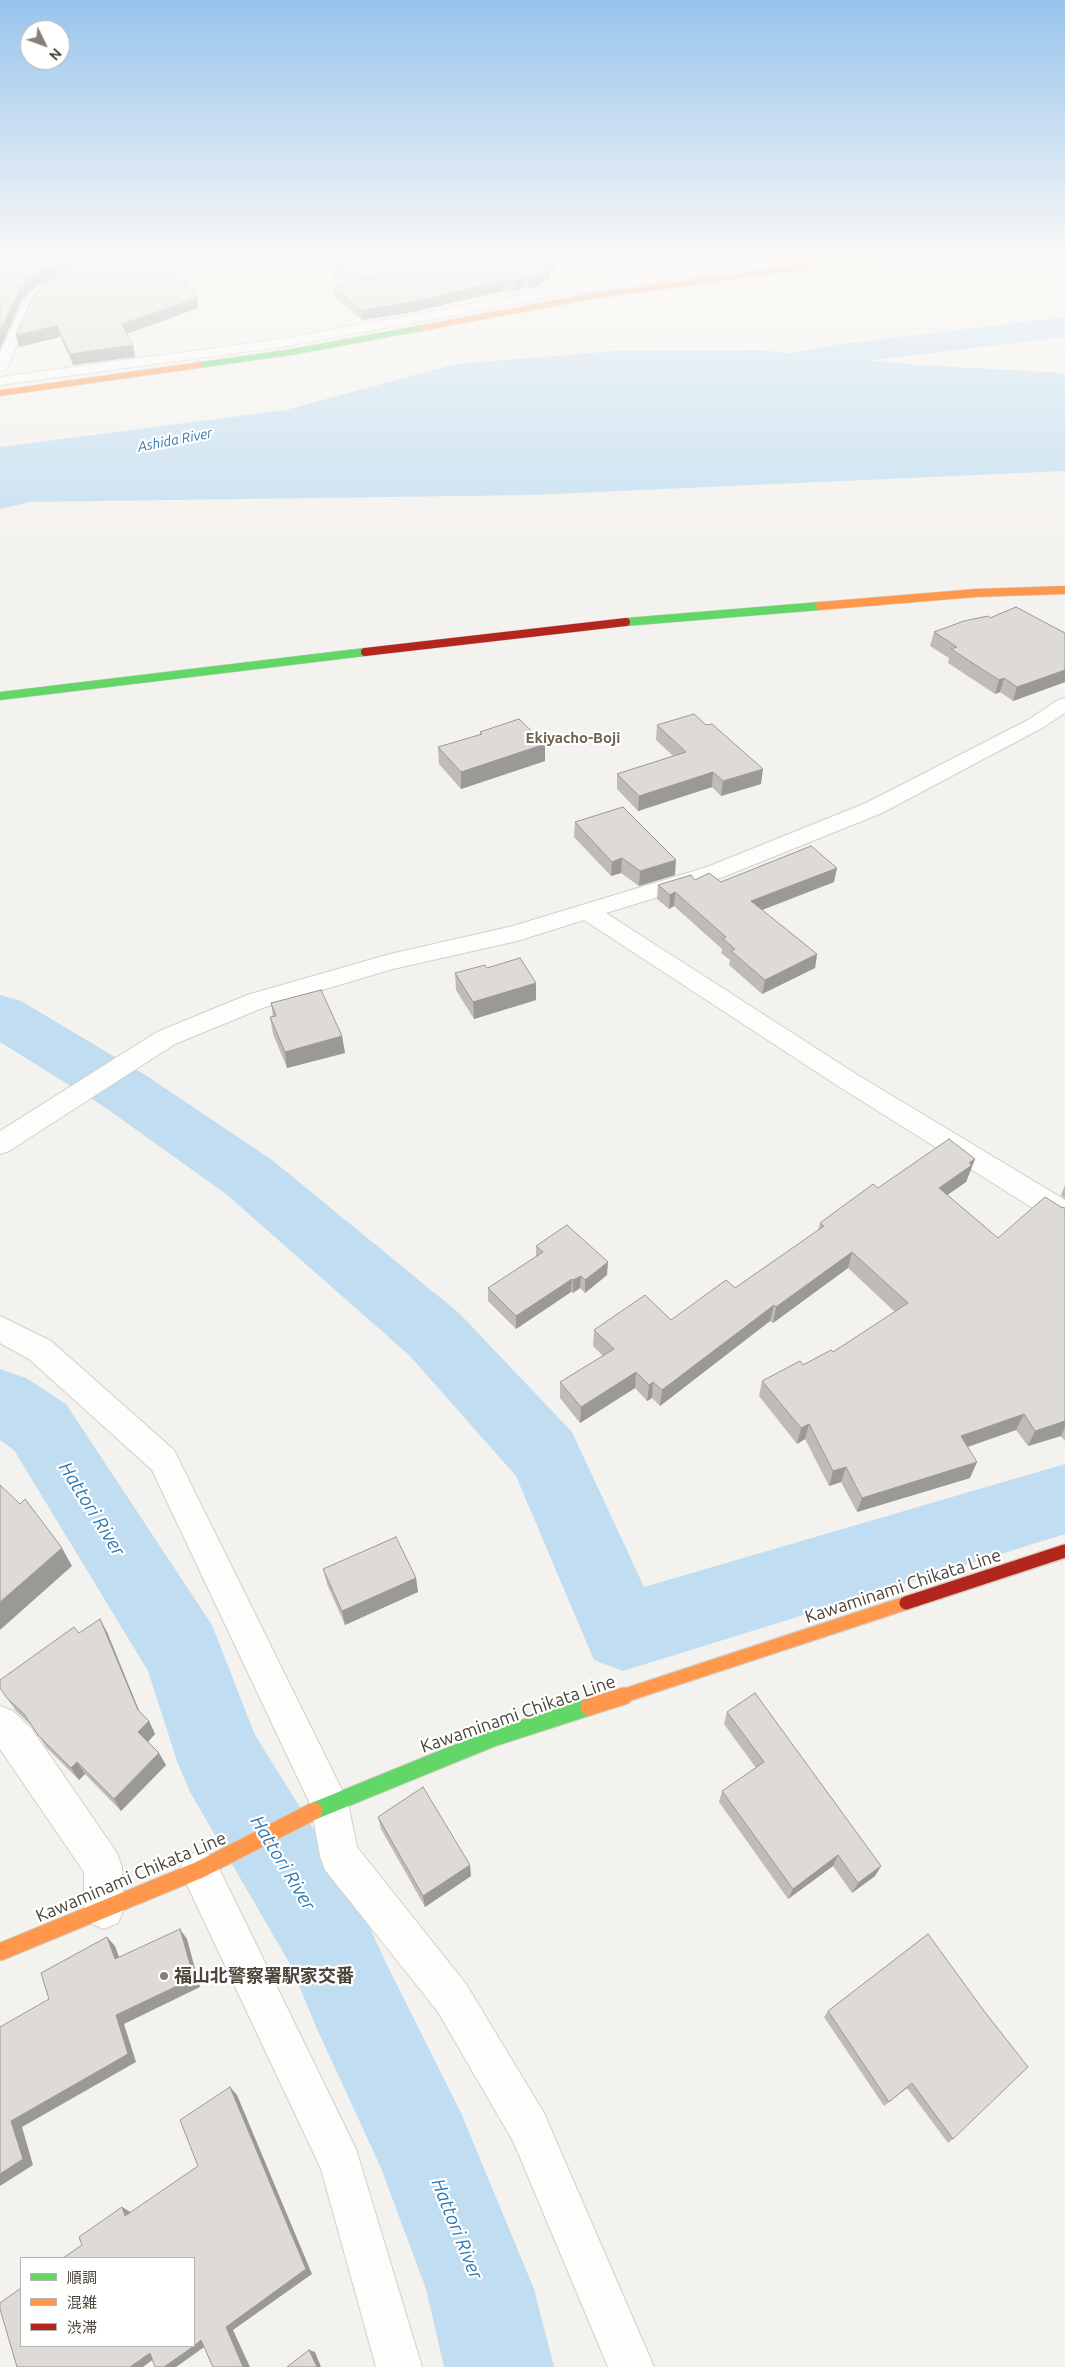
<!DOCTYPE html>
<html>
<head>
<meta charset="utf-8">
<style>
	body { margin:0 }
	#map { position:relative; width:1065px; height:2367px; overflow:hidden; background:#f4f2ee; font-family:Ubuntu,"Noto Sans JP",sans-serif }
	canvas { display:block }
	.legend { position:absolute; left:20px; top:2257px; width:175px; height:90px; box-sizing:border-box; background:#fff; border:1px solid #b7b4b0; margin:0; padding:6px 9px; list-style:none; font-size:15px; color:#4b4439 }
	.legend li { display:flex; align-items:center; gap:10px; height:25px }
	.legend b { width:25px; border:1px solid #b7b4b0 }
	.north { position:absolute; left:20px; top:20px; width:50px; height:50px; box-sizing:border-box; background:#fff; border:1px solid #b7b4b0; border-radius:50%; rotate:132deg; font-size:14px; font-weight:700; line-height:20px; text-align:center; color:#4b4439 }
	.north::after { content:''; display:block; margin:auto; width:18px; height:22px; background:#868178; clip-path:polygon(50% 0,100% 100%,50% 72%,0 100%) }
</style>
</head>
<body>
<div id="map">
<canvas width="1065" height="2367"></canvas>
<ul class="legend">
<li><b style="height:6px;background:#63d668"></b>順調</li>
<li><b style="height:6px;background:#ff974d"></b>混雑</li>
<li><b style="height:6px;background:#b3261e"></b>渋滞</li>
</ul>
<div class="north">N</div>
</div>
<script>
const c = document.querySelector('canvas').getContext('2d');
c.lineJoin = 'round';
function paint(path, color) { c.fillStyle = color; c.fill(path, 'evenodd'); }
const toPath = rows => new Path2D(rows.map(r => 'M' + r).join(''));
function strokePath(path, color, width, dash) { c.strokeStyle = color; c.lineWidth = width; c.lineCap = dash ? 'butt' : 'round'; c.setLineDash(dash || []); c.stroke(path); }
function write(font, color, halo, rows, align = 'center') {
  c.font = font + ' Ubuntu,"Noto Sans JP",sans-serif'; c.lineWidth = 4.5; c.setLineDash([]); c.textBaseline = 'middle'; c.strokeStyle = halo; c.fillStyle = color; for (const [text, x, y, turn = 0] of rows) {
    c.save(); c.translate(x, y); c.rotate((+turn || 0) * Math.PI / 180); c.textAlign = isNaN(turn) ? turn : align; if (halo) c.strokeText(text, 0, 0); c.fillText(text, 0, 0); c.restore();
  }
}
paint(toPath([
	[758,350,920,365,1065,373,1065,471,531,495,30,502,0,509,0,447,286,410,455,364,614,351]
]), '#c0ddf1');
paint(toPath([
	[1065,317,1065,337,833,365,774,376,762,373,757,366,762,359,833,345,1065,317],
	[0,995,21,1001,147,1076,272,1160,459,1313,572,1432,644,1587,1065,1464,1065,1534,623,1671,594,1660,516,1476,409,1355,226,1194,103,1106,0,1042,0,995],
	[0,1369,26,1378,66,1404,212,1625,255,1735,357,1899,385,1961,461,2113,534,2289,554,2367,444,2367,426,2289,381,2168,317,2029,290,1964,190,1792,177,1761,148,1671,14,1450,0,1440,0,1369]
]), '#c0ddf1');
const street = toPath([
	[81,256,93,256,85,272,44,295,35,305,7,368,0,372,0,353,24,301,34,289,76,267,81,256],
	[505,256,532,256,623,270,629,274,623,278,511,260,505,256],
	[815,256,862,256,856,260,759,268,586,291,281,347,0,385,0,377,281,339,586,283,759,260,815,256],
	[1065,698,1065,713,1042,728,882,813,723,877,606,913,856,1074,1065,1200,1065,1225,1055,1222,838,1086,584,920,517,941,393,969,265,1007,175,1044,9,1151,0,1154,0,1131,157,1032,247,995,390,954,513,926,707,867,866,803,1028,720,1058,700,1065,698],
	[0,1316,51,1341,174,1450,342,1790,348,1803,357,1847,466,1984,544,2113,654,2367,608,2367,514,2143,438,2012,325,1870,320,1856,311,1806,152,1470,29,1359,0,1343,0,1316],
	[0,1706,13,1711,31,1728,117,1853,122,1867,124,1909,118,1923,104,1929,90,1923,84,1909,84,1872,0,1749,0,1706],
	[199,1851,213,1856,356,2149,422,2367,376,2367,321,2169,180,1870,185,1856,199,1851]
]);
const fastFar2 = toPath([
	[816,265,994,256],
	[200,365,292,352,422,328]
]);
const fastFar1 = toPath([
	[626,622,820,606],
	[0,696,365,652]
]);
const fast = toPath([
	[314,1811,493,1738,589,1707]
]);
const slowFar3 = toPath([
	[1010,256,1065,256],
	[422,328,593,296,816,265],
	[0,393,200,365]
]);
const slowFar2 = toPath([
	[820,606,976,593,1065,590]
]);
const slowFar1 = toPath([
	[620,1697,906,1603]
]);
const slow = toPath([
	[589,1707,624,1696],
	[0,1952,199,1870,314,1811]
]);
const jamFar1 = toPath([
	[365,652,626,622]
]);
const jam = toPath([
	[906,1603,1065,1551]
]);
strokePath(street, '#d2d0cb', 2);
strokePath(fastFar2, '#d3cfc5', 7);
strokePath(fastFar1, '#d3cfc5', 9);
strokePath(fast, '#d3cfc5', 19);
strokePath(slowFar3, '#d3cfc5', 7);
strokePath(slowFar2, '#d3cfc5', 9);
strokePath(slowFar1, '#d3cfc5', 16);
strokePath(slow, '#d3cfc5', 19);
strokePath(jamFar1, '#d3cfc5', 9);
strokePath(jam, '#d3cfc5', 16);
paint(street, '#fdfdfc');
strokePath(fastFar2, '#63d668', 5.5);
strokePath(fastFar1, '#63d668', 8);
strokePath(fast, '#63d668', 17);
strokePath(slowFar3, '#ff974d', 5.5);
strokePath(slowFar2, '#ff974d', 8);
strokePath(slowFar1, '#ff974d', 13);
strokePath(slow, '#ff974d', 17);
strokePath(jamFar1, '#b3261e', 8);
strokePath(jam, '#b3261e', 13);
paint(toPath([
	[355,256,535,256,556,269,549,272,549,279,531,289,523,288,515,292,503,291,408,313,362,320,335,297,334,287,354,283,333,277,332,267,358,257],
	[542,256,585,256,575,261],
	[85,262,197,298,198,308,127,334,133,345,135,357,73,365,60,337,19,347,16,335],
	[990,618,1065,633,1065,682,1013,701,1000,692,995,694,948,663,949,658,930,646,934,632],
	[657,725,761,784,721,796,712,787,638,811,617,789,617,774,673,756,656,740],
	[480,732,545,744,545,761,461,789,439,764,438,747,480,735],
	[575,822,675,875,639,886,621,873,611,876,574,837],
	[695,880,721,882,834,882,762,910,817,954,815,968,762,994,729,965,730,960,721,953,722,949,674,906,669,909,657,899,658,885],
	[487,968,536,983,536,1000,474,1019,456,990,455,973],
	[271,1003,342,1036,345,1053,287,1068,273,1034,270,1017,273,1017],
	[975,1159,966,1182,947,1195,998,1238,1061,1207,1065,1208,1065,1441,1061,1436,1028,1446,1016,1430,968,1447,970,1478,857,1512,841,1482,829,1486,805,1439,797,1444,759,1396,762,1381,833,1352,895,1312,848,1268,773,1323,770,1321,660,1406,652,1398,647,1401,635,1388,580,1423,560,1398,560,1382,603,1356,593,1346,594,1330,671,1320,735,1288,818,1231,820,1223,878,1188],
	[1065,1185,1065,1199,1061,1195],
	[536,1246,607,1275,585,1293,580,1288,573,1293,571,1292,516,1329,488,1301,488,1288,536,1257],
	[323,1569,416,1578,418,1592,345,1625,327,1584],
	[107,1632,140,1713,149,1721,155,1734,148,1742,166,1765,121,1811,85,1774,79,1780,46,1747,33,1727,16,1711,7,1698,79,1633],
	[727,1712,881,1866,875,1876,852,1893,833,1866,788,1899,719,1802,722,1791,756,1768,724,1724],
	[378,1817,471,1876,425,1907,381,1829],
	[928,1934,953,2139,948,2143,907,2088,884,2106,824,2017,828,2011]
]), '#bfbcb8');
paint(toPath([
	[71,256,80,256,75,266,33,288,22,300,0,349,0,331,20,289,30,277],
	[575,256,585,256,575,261],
	[556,259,556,269,549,272,549,279,531,289,531,279,547,263],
	[523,277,523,288,515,292,515,282],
	[503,281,503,291,408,313,362,320,361,310],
	[197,298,198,308,124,335,122,324],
	[57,326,60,337,19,347,16,335],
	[133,345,135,357,73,365,70,354],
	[1065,670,1065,682,1013,701,1017,687],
	[1004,678,1000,692,995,694,999,680],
	[545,744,545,761,461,789,461,772],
	[763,769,761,784,721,796,723,781],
	[713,772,712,787,638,811,639,796],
	[622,858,621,873,611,876,612,862],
	[676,860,675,875,639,886,640,871],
	[837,868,834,882,749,915,751,901],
	[675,892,674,906,669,909,670,895],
	[817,954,815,968,762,994,765,980],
	[536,983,536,1000,474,1019,473,1002],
	[342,1036,345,1053,287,1068,285,1052],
	[975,1159,966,1182,933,1205,939,1188],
	[852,1252,848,1268,773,1323,776,1307],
	[608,1262,607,1275,585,1293,585,1280],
	[581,1276,580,1288,573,1293,573,1280],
	[572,1279,571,1292,516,1329,516,1316],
	[774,1305,770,1321,660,1406,662,1390],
	[636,1372,635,1388,580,1423,581,1407],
	[653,1382,652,1398,647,1401,649,1385],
	[1024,1414,1016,1430,955,1451,961,1436],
	[1065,1421,1065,1427,1061,1436,1028,1446,1035,1431],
	[809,1424,805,1439,797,1444,801,1428],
	[977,1462,970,1478,857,1512,862,1498],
	[846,1467,841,1482,829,1486,833,1471],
	[62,1548,72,1566,0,1630,0,1602],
	[416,1578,418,1592,345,1625,342,1611],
	[100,1619,107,1632,144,1723,138,1710],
	[149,1721,155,1734,145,1745,138,1732],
	[159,1753,166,1765,121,1811,114,1799],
	[77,1762,85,1774,79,1780,71,1768],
	[838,1855,833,1866,788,1899,793,1889],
	[470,1865,471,1876,425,1907,423,1896],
	[881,1866,875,1876,852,1893,858,1883],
	[180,1929,187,1939,200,1987,124,2024,136,2062,22,2127,33,2165,0,2186,0,2174,11,2121,116,2015],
	[107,1937,115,1946,123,1968,115,1959],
	[912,2083,907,2088,884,2106,889,2102],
	[230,2087,237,2095,312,2274,233,2330,250,2367,243,2367,226,2327],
	[122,2207,132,2213,125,2216],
	[201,2340,210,2343,176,2367,164,2367],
	[309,2350,315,2352,321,2367,317,2367],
	[150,2353,159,2355,143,2367,130,2367]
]), '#9b9996');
const building = toPath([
	[0,256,71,256,30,277,20,289,0,331,0,256],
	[88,256,141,256,175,269,197,298,122,324,133,345,70,354,57,326,16,335,34,295,43,286,85,262,88,256],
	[360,256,535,256,556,259,547,263,549,269,531,279,523,277,515,282,503,281,407,303,361,310,334,287,374,279,332,267,360,256],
	[1016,607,1065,633,1065,670,1017,687,1004,678,999,680,951,649,957,647,934,632,964,621,988,616,990,618,1016,607],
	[694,714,706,725,712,724,763,769,723,781,713,772,639,796,617,774,686,752,657,725,694,714],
	[519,719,545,744,461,772,438,747,482,734,480,732,519,719],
	[623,807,676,860,640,871,622,858,612,862,575,822,623,807],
	[811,846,837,868,751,901,817,954,765,980,731,951,735,949,723,939,726,937,675,892,670,895,658,885,691,875,695,880,709,873,721,882,811,846],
	[520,958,536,983,473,1002,455,973,485,965,487,968,520,958],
	[321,990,342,1036,285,1052,270,1017,276,1016,271,1003,321,990],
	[949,1139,975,1159,969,1163,972,1165,939,1188,998,1238,1045,1197,1061,1207,1065,1208,1065,1421,1035,1431,1024,1414,961,1436,977,1462,862,1498,846,1467,833,1471,809,1424,801,1428,762,1381,800,1361,803,1365,831,1350,833,1352,908,1303,852,1252,776,1307,774,1305,662,1390,653,1382,649,1385,636,1372,581,1407,560,1382,614,1349,594,1330,645,1295,671,1320,726,1280,735,1288,824,1226,820,1223,873,1184,878,1188,949,1139],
	[567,1225,608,1262,585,1280,581,1276,573,1280,572,1279,516,1316,488,1288,543,1252,536,1246,567,1225],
	[0,1485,20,1504,25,1499,62,1548,0,1602,0,1485],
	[396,1537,416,1578,342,1611,323,1569,396,1537],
	[100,1619,138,1710,149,1721,138,1732,159,1753,114,1799,77,1762,71,1768,38,1735,24,1714,7,1698,0,1688,0,1680,74,1627,79,1633,100,1619],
	[755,1693,881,1866,858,1883,838,1855,793,1889,722,1791,764,1762,727,1712,755,1693],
	[423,1787,470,1865,423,1896,378,1817,423,1787],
	[180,1929,194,1978,116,2015,128,2054,11,2121,23,2159,0,2174,0,2027,49,1999,41,1973,107,1937,115,1959,180,1929],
	[928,1934,984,2011,1028,2067,953,2139,912,2083,889,2102,828,2011,928,1934],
	[230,2087,306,2269,226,2327,243,2367,213,2367,201,2340,194,2346,194,2258,63,2258,82,2245,79,2237,122,2207,125,2216,198,2166,180,2120,230,2087],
	[21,2288,21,2346,194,2346,164,2367,155,2367,150,2353,130,2367,17,2367,0,2309,0,2303,21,2288],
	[309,2350,317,2367,287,2367,309,2350]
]);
paint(building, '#dedbd6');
strokePath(building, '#9b9996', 1);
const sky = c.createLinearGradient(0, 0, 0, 587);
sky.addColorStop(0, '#98c4ec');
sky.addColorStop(0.44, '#faf9f7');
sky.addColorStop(1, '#faf9f700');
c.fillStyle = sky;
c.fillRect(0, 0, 1065, 587);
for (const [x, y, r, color] of [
	[164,1976,5,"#868178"]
]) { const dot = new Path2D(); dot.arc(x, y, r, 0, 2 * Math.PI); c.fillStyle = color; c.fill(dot); strokePath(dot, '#fff', 2); }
write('italic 14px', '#2e7ab2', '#fff', [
	["Ashida River",175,440,-11]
]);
write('bold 15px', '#6e6250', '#fff', [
	["Ekiyacho-Boji",573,738]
]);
write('18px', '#4b4439', '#fff', [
	["Kawaminami Chikata Line",903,1586,-18],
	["Kawaminami Chikata Line",518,1714,-19],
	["Kawaminami Chikata Line",131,1877,-23]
]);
write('bold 18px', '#4b4439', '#fff', [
	["福山北警察署駅家交番",174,1976]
], 'left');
write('italic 19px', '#2e7ab2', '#fff', [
	["Hattori River",92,1509,58],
	["Hattori River",283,1863,59],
	["Hattori River",457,2229,68]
]);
</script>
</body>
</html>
